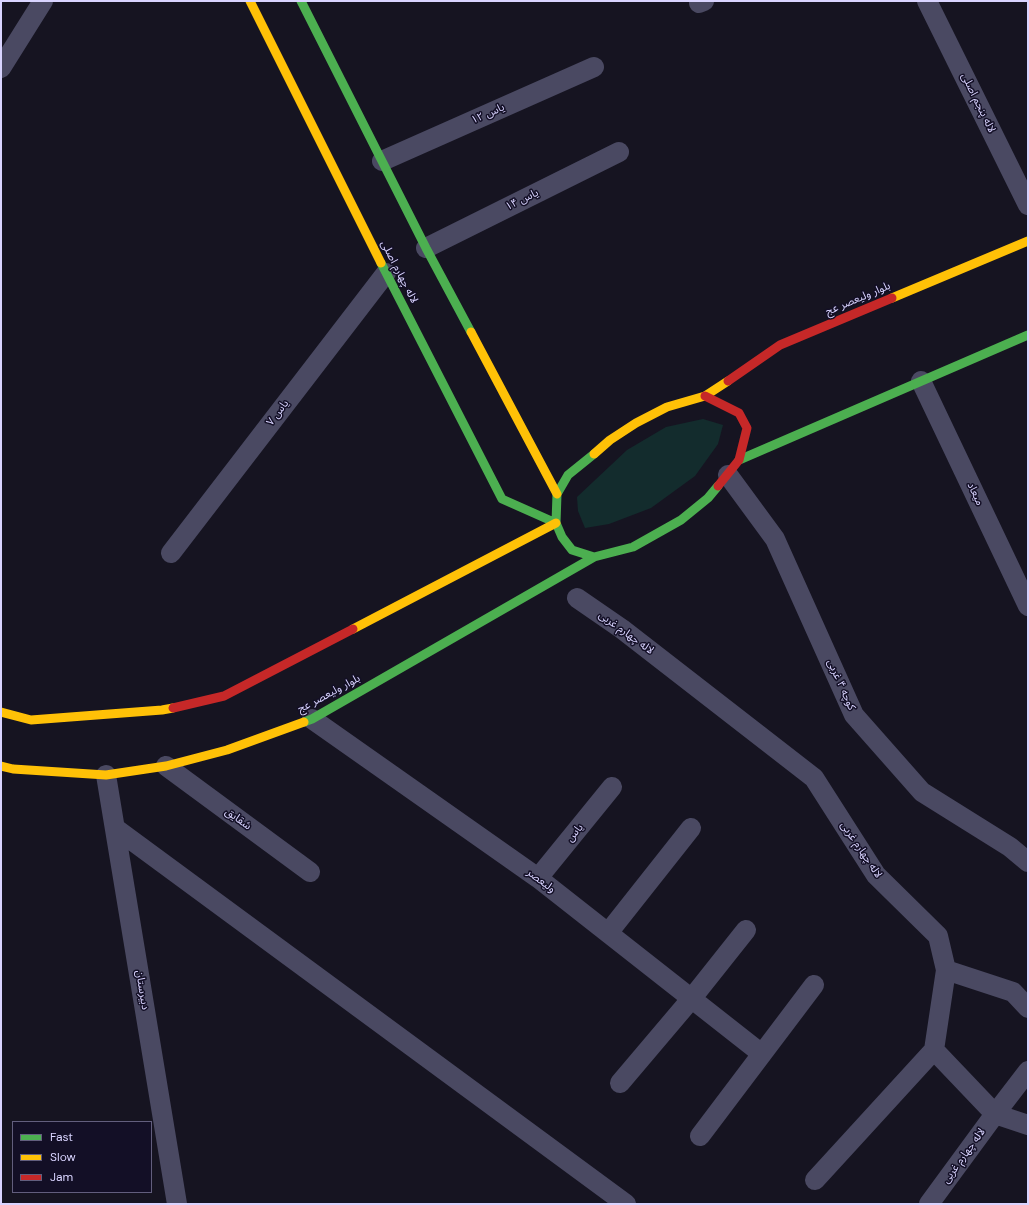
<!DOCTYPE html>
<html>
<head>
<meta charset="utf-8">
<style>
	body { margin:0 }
	#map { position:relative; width:1029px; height:1205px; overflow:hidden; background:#161421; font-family:"DM Sans",sans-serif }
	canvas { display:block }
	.frame { position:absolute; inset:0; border:2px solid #d9d4ff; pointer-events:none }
	.legend { position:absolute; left:12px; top:1121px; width:140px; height:72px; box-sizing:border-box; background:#130f26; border:1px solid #625e7d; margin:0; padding:5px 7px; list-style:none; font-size:12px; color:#d9d4ff }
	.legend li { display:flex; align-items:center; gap:8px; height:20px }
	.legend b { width:20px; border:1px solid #625e7d }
</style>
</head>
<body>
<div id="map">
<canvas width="1029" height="1205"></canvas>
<div class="frame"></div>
<ul class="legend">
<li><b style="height:5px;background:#4caf50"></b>Fast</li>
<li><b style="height:5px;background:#ffc107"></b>Slow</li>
<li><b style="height:5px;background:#c62828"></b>Jam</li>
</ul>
</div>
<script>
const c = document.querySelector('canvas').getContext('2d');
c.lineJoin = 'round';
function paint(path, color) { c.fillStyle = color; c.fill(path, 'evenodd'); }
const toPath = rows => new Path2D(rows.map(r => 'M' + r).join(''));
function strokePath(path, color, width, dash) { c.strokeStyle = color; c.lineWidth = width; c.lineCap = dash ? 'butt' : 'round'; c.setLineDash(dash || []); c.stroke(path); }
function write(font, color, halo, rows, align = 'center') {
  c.font = font + ' "DM Sans","Noto Sans Arabic",sans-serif'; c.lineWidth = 3; c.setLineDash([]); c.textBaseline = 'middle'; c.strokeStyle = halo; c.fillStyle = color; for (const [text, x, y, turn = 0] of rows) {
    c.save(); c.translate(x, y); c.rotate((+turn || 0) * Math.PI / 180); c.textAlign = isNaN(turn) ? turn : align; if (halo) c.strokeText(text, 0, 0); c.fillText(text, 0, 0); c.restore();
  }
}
paint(toPath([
	[703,419,723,425,718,444,695,476,651,508,609,524,585,528,578,511,577,497,627,450,666,427]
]), '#132c2d');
strokePath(toPath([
	[927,1,1028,205],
	[699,3,704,1],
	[1,68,43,1],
	[382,161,594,67],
	[426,248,619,152],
	[921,381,1028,606],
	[728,475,775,539,854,715,922,792,1010,847,1028,862],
	[171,553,386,273],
	[577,598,622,629,814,778,876,875,938,936,946,970,934,1050,995,1114,929,1204],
	[312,719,538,878,762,1054],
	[166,766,310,872],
	[106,775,177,1204],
	[115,828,626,1204],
	[538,878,612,787],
	[608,933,691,828],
	[946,970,1013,992,1028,1008],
	[1028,1071,995,1114,1028,1125],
	[620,1083,692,998,746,930],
	[700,1136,814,985],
	[815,1180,934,1050]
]), '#4a4962', 20);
strokePath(toPath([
	[301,1,426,248,471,332],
	[381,263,502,499,556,523],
	[594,454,568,475,557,494,556,523,562,537,572,550,594,557,633,547,681,520,708,498,718,486],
	[739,460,1028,335],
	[304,722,312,719,594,557]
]), '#4caf50', 9);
strokePath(toPath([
	[250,1,381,263],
	[892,298,1028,241],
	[471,332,557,494],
	[594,454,610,440,636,423,667,407,705,396,728,381],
	[353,629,556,523],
	[1,712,31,720,162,710,173,708],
	[1,766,13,769,106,775,166,766,227,750,304,722]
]), '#ffc107', 9);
strokePath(toPath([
	[728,381,780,345,892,298],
	[705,396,739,413,747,428,739,460,718,486],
	[173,708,224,696,353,629]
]), '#c62828', 9);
write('11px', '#d9d4ff', '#130f26', [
	["لاله پنجم اصلی",978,103,64],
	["یاس ۱۲",488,114,-24],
	["یاس ۱۴",522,200,-26],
	["لاله چهارم اصلی",399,272,63],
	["بلوار ولیعصر عج",858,299,-23],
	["یاس ۷",278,413,-53],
	["میعاد",975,494,65],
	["لاله چهارم غربی",626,633,36],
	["کوچه ۴ غربی",841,685,66],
	["بلوار ولیعصر عج",329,694,-28],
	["شقایق",238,819,36],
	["یاس",575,833,-51],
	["لاله چهارم غربی",861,850,56],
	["ولیعصر",541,881,37],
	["دبیرستان",142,990,81],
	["لاله چهارم غربی",964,1156,-54]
]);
</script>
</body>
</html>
